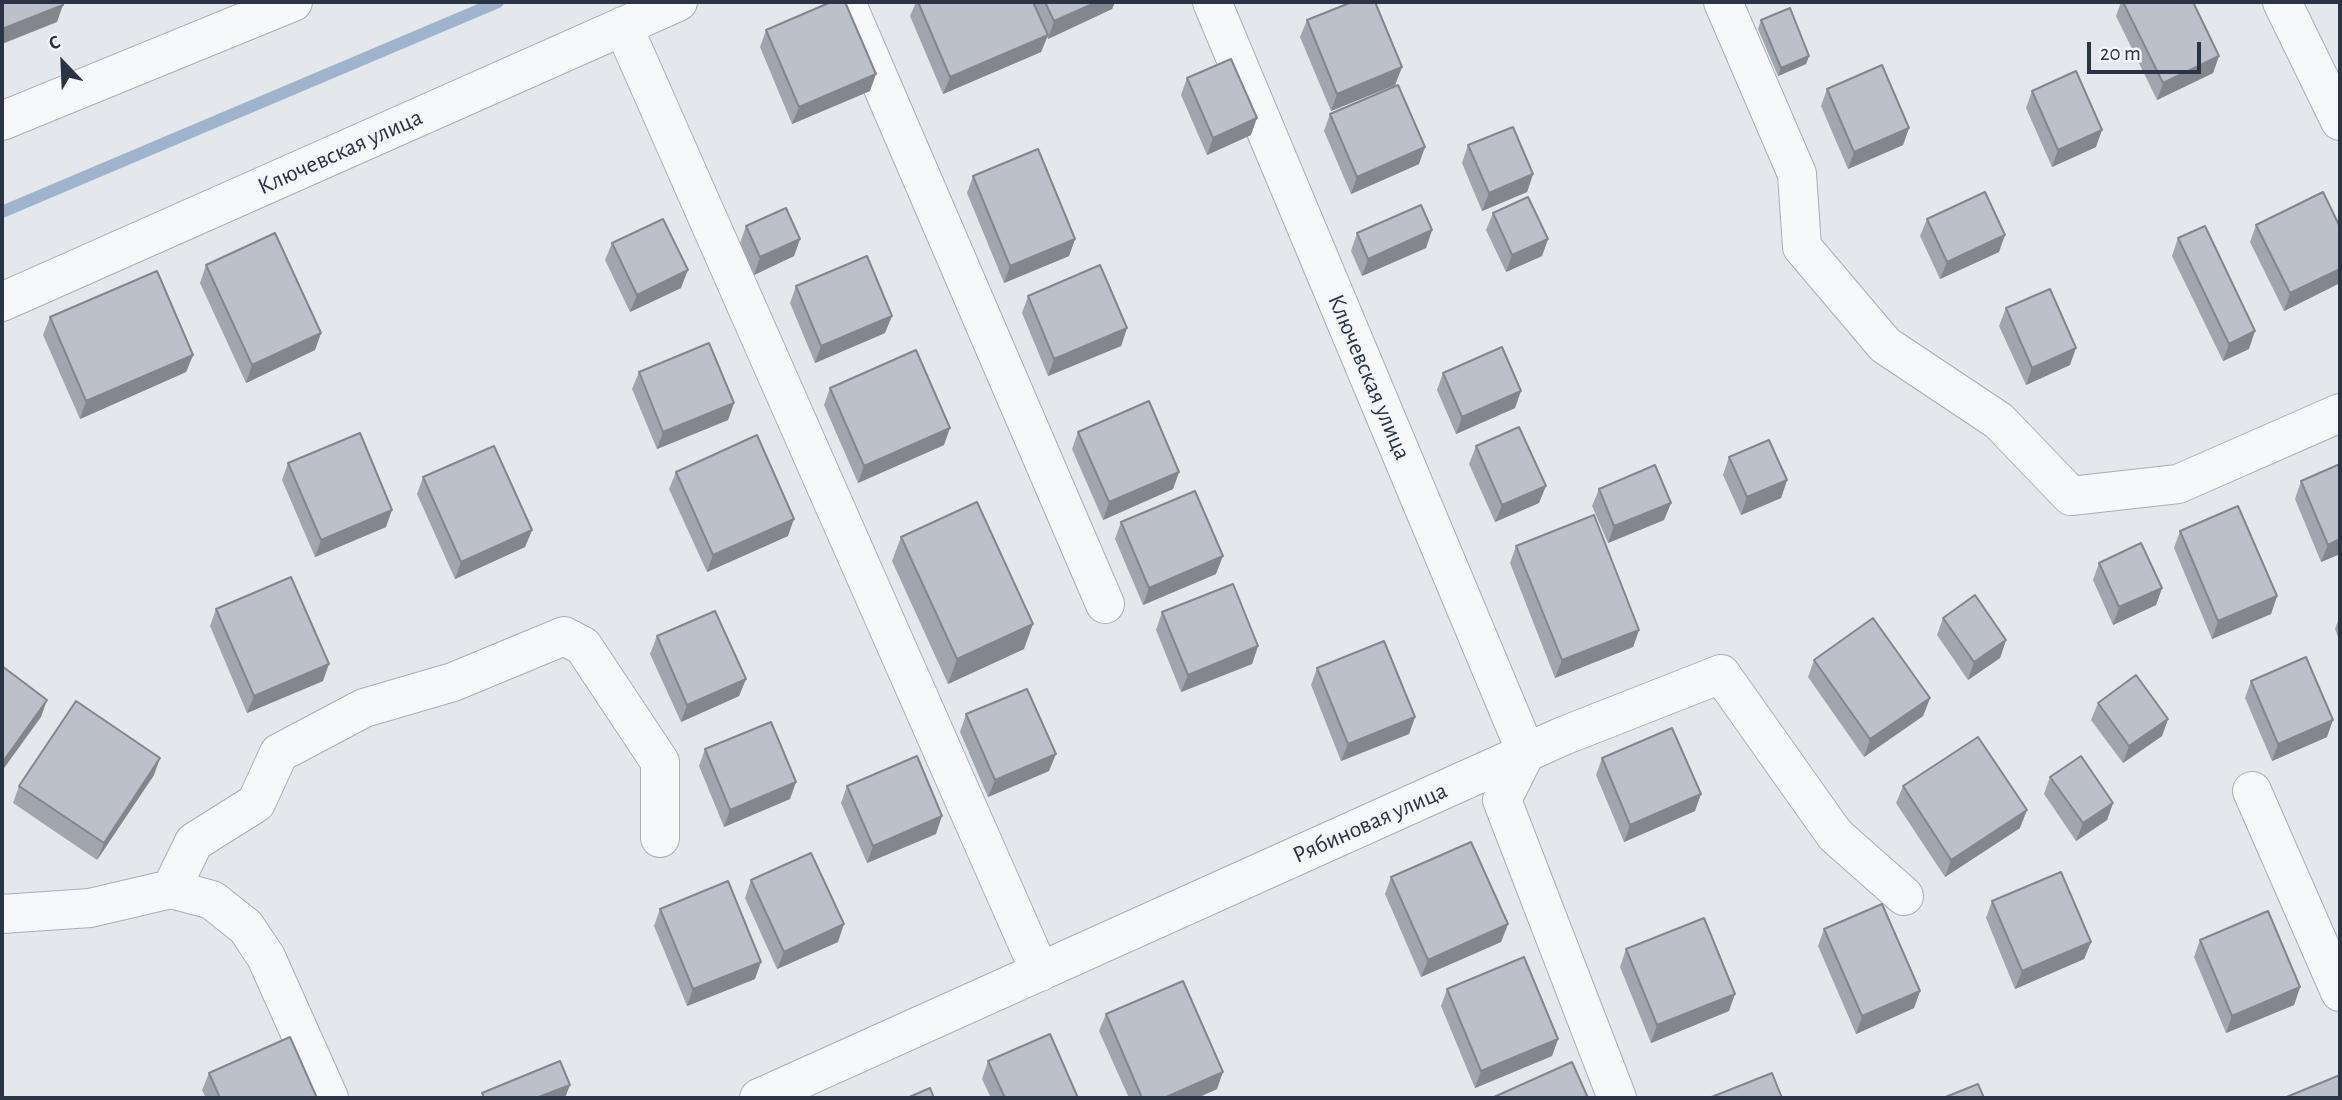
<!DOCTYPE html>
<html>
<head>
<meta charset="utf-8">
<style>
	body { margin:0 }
	#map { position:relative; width:2342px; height:1100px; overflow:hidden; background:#e4e7ec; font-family:"Alegreya Sans",sans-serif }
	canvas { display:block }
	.frame { position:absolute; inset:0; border:4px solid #2b3445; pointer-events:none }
	.north { position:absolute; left:28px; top:28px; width:70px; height:70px; -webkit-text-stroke:5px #f4f6f9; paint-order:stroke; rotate:337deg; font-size:19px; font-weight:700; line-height:28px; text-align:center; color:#2b3445 }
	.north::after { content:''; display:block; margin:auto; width:24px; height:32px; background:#2b3445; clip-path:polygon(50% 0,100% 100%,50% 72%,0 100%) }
	.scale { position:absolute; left:2087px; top:42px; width:114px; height:32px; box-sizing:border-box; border:4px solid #2b3445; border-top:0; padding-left:9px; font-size:21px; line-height:24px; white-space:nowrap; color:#2b3445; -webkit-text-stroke:5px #f4f6f9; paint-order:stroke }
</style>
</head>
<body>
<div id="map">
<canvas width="2342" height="1100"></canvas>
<div class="frame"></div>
<div class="north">С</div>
<div class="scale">20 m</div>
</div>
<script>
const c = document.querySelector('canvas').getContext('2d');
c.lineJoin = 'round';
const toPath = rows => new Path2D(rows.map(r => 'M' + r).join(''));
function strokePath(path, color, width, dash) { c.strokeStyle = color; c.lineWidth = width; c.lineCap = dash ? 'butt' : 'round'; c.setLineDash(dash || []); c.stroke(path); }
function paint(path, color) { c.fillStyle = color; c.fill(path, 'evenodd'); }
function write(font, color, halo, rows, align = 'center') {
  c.font = font + ' "Alegreya Sans",sans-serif'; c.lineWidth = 5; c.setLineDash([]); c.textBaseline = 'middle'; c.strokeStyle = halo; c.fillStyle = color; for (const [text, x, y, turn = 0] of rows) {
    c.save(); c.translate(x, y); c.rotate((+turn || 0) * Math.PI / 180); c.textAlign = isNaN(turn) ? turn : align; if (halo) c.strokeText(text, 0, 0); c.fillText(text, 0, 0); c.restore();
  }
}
strokePath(toPath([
	[2,212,498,2]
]), '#9fb4cc', 12);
const minor = toPath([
	[846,2,1105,604],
	[1212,2,1526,752,1502,800,1617,1098],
	[1723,2,1797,174,1802,247,1885,345,1999,421,2071,496,2178,484,2340,413],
	[2282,2,2340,121],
	[623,26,1040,972],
	[2,121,293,2],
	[2,302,678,2],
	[2252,791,2340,992],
	[171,889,194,842,256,803,279,753,364,708,453,682,564,636,583,646,660,762,660,838],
	[2,914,90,908,171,889,212,900,246,927,266,957,329,1098],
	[759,1098,1563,736,1721,674,1835,835,1904,896]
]);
strokePath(minor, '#a9aeb7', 40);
strokePath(minor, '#f7f8fa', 38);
paint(toPath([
	[916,2,1115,2,1112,9,1048,39,1047,37,1041,52,943,94,910,16],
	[2121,2,2193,2,2219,56,2213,73,2157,100,2116,16],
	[1307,20,1402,67,1395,85,1331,111,1300,37],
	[1761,20,1809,56,1806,64,1778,76,1758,29],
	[766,30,870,91,792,124,760,47],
	[1187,78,1251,135,1207,155,1181,95],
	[1827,89,1909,128,1903,145,1848,169,1821,106],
	[2032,91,2096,147,2052,167,2026,108],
	[1330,114,1419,164,1351,194,1324,131],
	[1468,145,1533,174,1527,192,1482,211,1462,163],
	[973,176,1075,239,1069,256,1004,283,967,193],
	[1493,213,1548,239,1542,256,1506,272,1486,230],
	[1927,219,1999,252,1940,279,1920,236],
	[2256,225,2340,227,2340,283,2284,311,2250,242],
	[746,226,800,239,794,256,754,275,740,243],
	[1432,230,1426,248,1362,276,1351,251,1357,233],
	[2178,238,2249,349,2223,361,2172,256],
	[612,243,681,288,630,312,605,260],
	[206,265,321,333,315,350,246,383,200,283],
	[796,286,885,333,815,363,790,303],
	[1028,296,1127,328,1121,346,1048,376,1022,313],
	[2006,308,2070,365,2026,385,1999,326],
	[50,317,193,355,186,372,80,419,43,335],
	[639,372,734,403,728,420,657,449,632,389],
	[1443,373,1515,408,1456,434,1437,390],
	[830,388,944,445,858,483,824,405],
	[1078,432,1179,472,1173,489,1103,520,1072,449],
	[1476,446,1539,503,1495,522,1469,464],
	[1729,457,1787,480,1781,498,1741,515,1723,475],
	[288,463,386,527,315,557,282,480],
	[2340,464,2340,554,2321,562,2295,499,2301,481],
	[676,472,788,536,707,572,669,489],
	[423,477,532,530,525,547,455,579,417,494],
	[1599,489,1671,503,1664,520,1608,543,1592,506],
	[1121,522,1216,574,1143,605,1115,539],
	[2180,531,2277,596,2271,614,2212,639,2174,548],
	[901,537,1024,649,948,684,892,561],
	[1516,546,1639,630,1633,647,1555,678,1510,563],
	[2099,563,2162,588,2156,605,2113,625,2093,580],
	[216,609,323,681,247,713,210,626],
	[1162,612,1258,646,1252,664,1181,692,1156,630],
	[2340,615,2340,642,2335,629],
	[1943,618,2006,640,2000,658,1968,680,1937,635],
	[657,636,746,679,739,696,681,722,650,654],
	[1814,660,1930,698,1923,716,1864,757,1808,677],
	[1317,668,1415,717,1409,734,1341,761,1311,685],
	[2251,681,2327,737,2272,761,2245,698],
	[2098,703,2168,719,2162,736,2123,763,2091,720],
	[966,714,1049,771,988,797,960,732],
	[705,749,790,799,724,827,699,766],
	[1602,758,1695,811,1624,842,1596,775],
	[154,775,97,860,13,803,19,786],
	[2050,777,2113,803,2107,820,2076,841,2044,794],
	[847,786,936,834,867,863,841,803],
	[1903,786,2020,828,1945,877,1896,803],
	[1391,877,1508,924,1501,942,1421,977,1385,894],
	[751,880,838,942,777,969,745,898],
	[1992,901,2091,942,2084,959,2015,989,1986,918],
	[660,909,755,979,687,1006,654,926],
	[1824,929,1920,991,1914,1008,1856,1034,1818,946],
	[2200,940,2300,987,2294,1005,2226,1033,2194,957],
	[1626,949,1729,1011,1651,1043,1620,967],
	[1447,989,1558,1039,1552,1056,1475,1088,1441,1006],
	[1106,1014,1217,1089,1197,1098,1129,1098,1099,1031],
	[988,1061,1078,1098,991,1098,982,1079],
	[209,1073,317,1098,206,1098,202,1090]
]), '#a1a5ae');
paint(toPath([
	[1097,2,1115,2,1112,9,1048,39,1054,21],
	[63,5,57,22,2,44,2,29],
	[1048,35,1041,52,943,94,950,77],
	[1809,56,1806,64,1778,76,1781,68],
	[2219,56,2213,73,2157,100,2163,83],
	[1402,67,1395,85,1331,111,1337,94],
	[876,74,870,91,792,124,799,107],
	[1257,118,1251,135,1207,155,1213,138],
	[1909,128,1903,145,1848,169,1854,152],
	[2102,130,2096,147,2052,167,2058,150],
	[1425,147,1419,164,1351,194,1357,177],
	[1533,174,1527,192,1482,211,1489,193],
	[1432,230,1426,248,1362,276,1368,259],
	[2005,235,1999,252,1940,279,1947,262],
	[800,239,794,256,754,275,760,257],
	[1075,239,1069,256,1004,283,1010,266],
	[1548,239,1542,256,1506,272,1512,255],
	[2340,269,2340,283,2284,311,2290,293],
	[688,270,681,288,630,312,637,295],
	[892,316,885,333,815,363,821,346],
	[1127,328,1121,346,1048,376,1054,359],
	[2255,331,2249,349,2223,361,2229,344],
	[321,333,315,350,246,383,252,365],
	[2076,348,2070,365,2026,385,2032,368],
	[193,355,186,372,80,419,86,401],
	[1521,391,1515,408,1456,434,1462,417],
	[734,403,728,420,657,449,663,432],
	[950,428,944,445,858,483,864,466],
	[1179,472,1173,489,1103,520,1109,502],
	[1787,480,1781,498,1741,515,1747,497],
	[1546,486,1539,503,1495,522,1502,505],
	[1671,503,1664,520,1608,543,1614,526],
	[392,510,386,527,315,557,321,540],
	[794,519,788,536,707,572,713,555],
	[532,530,525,547,455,579,461,562],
	[2340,539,2340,554,2321,562,2328,545],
	[1223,556,1216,574,1143,605,1149,588],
	[2162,588,2156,605,2113,625,2119,607],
	[2277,596,2271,614,2212,639,2218,621],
	[1033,624,1024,649,948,684,957,659],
	[1639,630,1633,647,1555,678,1562,660],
	[2006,640,2000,658,1968,680,1974,662],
	[1258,646,1252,664,1181,692,1188,675],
	[329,664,323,681,247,713,254,696],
	[746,679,739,696,681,722,687,705],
	[1930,698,1923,716,1864,757,1870,739],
	[47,700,41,717,2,771,2,763],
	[1415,717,1409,734,1341,761,1348,744],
	[2168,719,2162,736,2123,763,2129,746],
	[2333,720,2327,737,2272,761,2278,744],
	[1056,754,1049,771,988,797,995,780],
	[160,758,154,775,97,860,104,843],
	[796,782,790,799,724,827,730,810],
	[1701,794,1695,811,1624,842,1630,825],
	[2113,803,2107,820,2076,841,2083,823],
	[2027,810,2020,828,1945,877,1951,860],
	[942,816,936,834,867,863,873,846],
	[844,924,838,942,777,969,784,952],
	[1508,924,1501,942,1421,977,1428,960],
	[2091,942,2084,959,2015,989,2022,971],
	[761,962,755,979,687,1006,693,989],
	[2300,987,2294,1005,2226,1033,2232,1016],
	[1920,991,1914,1008,1856,1034,1862,1016],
	[1735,994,1729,1011,1651,1043,1657,1025],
	[1558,1039,1552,1056,1475,1088,1481,1071],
	[1223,1072,1217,1089,1197,1098,1164,1098],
	[570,1085,565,1098,536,1098]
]), '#83868d');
const building = toPath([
	[2,2,62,2,63,5,2,29,2,2],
	[831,2,845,2,876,74,799,107,766,30,831,2],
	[918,2,1033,2,1048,35,950,77,918,2],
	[1045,2,1097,2,1054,21,1045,2],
	[1352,2,1375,2,1402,67,1337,94,1307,20,1352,2],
	[2123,2,2193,2,2219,56,2163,83,2123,2],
	[1790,8,1809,56,1781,68,1761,20,1790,8],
	[1231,59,1257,118,1213,138,1187,78,1231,59],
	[1882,65,1909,128,1854,152,1827,89,1882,65],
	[2076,71,2102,130,2058,150,2032,91,2076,71],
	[1398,85,1425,147,1357,177,1330,114,1398,85],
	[1513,127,1533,174,1489,193,1468,145,1513,127],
	[1038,149,1075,239,1010,266,973,176,1038,149],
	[1985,192,2005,235,1947,262,1927,219,1985,192],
	[2323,192,2340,227,2340,269,2290,293,2256,225,2323,192],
	[1528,197,1548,239,1512,255,1493,213,1528,197],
	[1421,205,1432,230,1368,259,1357,233,1421,205],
	[786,208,800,239,760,257,746,226,786,208],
	[663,219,688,270,637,295,612,243,663,219],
	[2205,226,2255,331,2229,344,2178,238,2205,226],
	[275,233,321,333,252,365,206,265,275,233],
	[867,256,892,316,821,346,796,286,867,256],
	[1100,265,1127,328,1054,359,1028,296,1100,265],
	[157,271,193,355,86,401,50,317,157,271],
	[2050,289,2076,348,2032,368,2006,308,2050,289],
	[709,343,734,403,663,432,639,372,709,343],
	[1502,347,1521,391,1462,417,1443,373,1502,347],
	[916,350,950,428,864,466,830,388,916,350],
	[1149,401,1179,472,1109,502,1078,432,1149,401],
	[1519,427,1546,486,1502,505,1476,446,1519,427],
	[360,433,392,510,321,540,288,463,360,433],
	[757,435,794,519,713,555,676,472,757,435],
	[1769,440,1787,480,1747,497,1729,457,1769,440],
	[494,446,532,530,461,562,423,477,494,446],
	[2340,464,2340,539,2328,545,2301,481,2340,464],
	[1655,465,1671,503,1614,526,1599,489,1655,465],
	[1195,491,1223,556,1149,588,1121,522,1195,491],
	[977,502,1033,624,957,659,901,537,977,502],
	[2238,506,2277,596,2218,621,2180,531,2238,506],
	[1594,515,1639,630,1562,660,1516,546,1594,515],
	[2141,543,2162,588,2119,607,2099,563,2141,543],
	[291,577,329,664,254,696,216,609,291,577],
	[1233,584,1258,646,1188,675,1162,612,1233,584],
	[1975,595,2006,640,1974,662,1943,618,1975,595],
	[715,611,746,679,687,705,657,636,715,611],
	[1873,618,1930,698,1870,739,1814,660,1873,618],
	[1384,641,1415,717,1348,744,1317,668,1384,641],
	[2306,657,2333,720,2278,744,2251,681,2306,657],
	[2,666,47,700,2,763,2,666],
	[2136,675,2168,719,2129,746,2098,703,2136,675],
	[1027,689,1056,754,995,780,966,714,1027,689],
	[76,701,160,758,104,843,19,786,76,701],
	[771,722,796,782,730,810,705,749,771,722],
	[1672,728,1701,794,1630,825,1602,758,1672,728],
	[1978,737,2027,810,1951,860,1903,786,1978,737],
	[917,756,942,816,873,846,847,786,917,756],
	[2081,756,2113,803,2083,823,2050,777,2081,756],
	[1471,842,1508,924,1428,960,1391,877,1471,842],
	[811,853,844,924,784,952,751,880,811,853],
	[2061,872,2091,942,2022,971,1992,901,2061,872],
	[728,881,761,962,693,989,660,909,728,881],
	[1882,904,1920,991,1862,1016,1824,929,1882,904],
	[2268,911,2300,987,2232,1016,2200,940,2268,911],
	[1704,918,1735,994,1657,1025,1626,949,1704,918],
	[1524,957,1558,1039,1481,1071,1447,989,1524,957],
	[1183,981,1223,1072,1164,1098,1142,1098,1106,1014,1183,981],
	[1050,1034,1078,1098,1005,1098,988,1061,1050,1034],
	[290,1037,317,1098,220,1098,209,1073,290,1037],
	[560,1061,570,1085,536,1098,484,1098,482,1093,560,1061],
	[1572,1062,1588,1098,1495,1098,1494,1097,1572,1062],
	[1772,1073,1782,1098,1709,1098,1772,1073],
	[2340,1075,2340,1098,2284,1098,2340,1075],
	[1978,1084,1984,1098,1943,1098,1978,1084],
	[930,1088,934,1098,907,1098,930,1088]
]);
paint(building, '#bbc0ca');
strokePath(building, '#83868d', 2);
write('24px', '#2b3445', '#f4f6f9', [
	["Ключевская улица",340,152,-24],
	["Ключевская улица",1369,377,67],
	["Рябиновая улица",1370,823,-24]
]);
</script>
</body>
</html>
